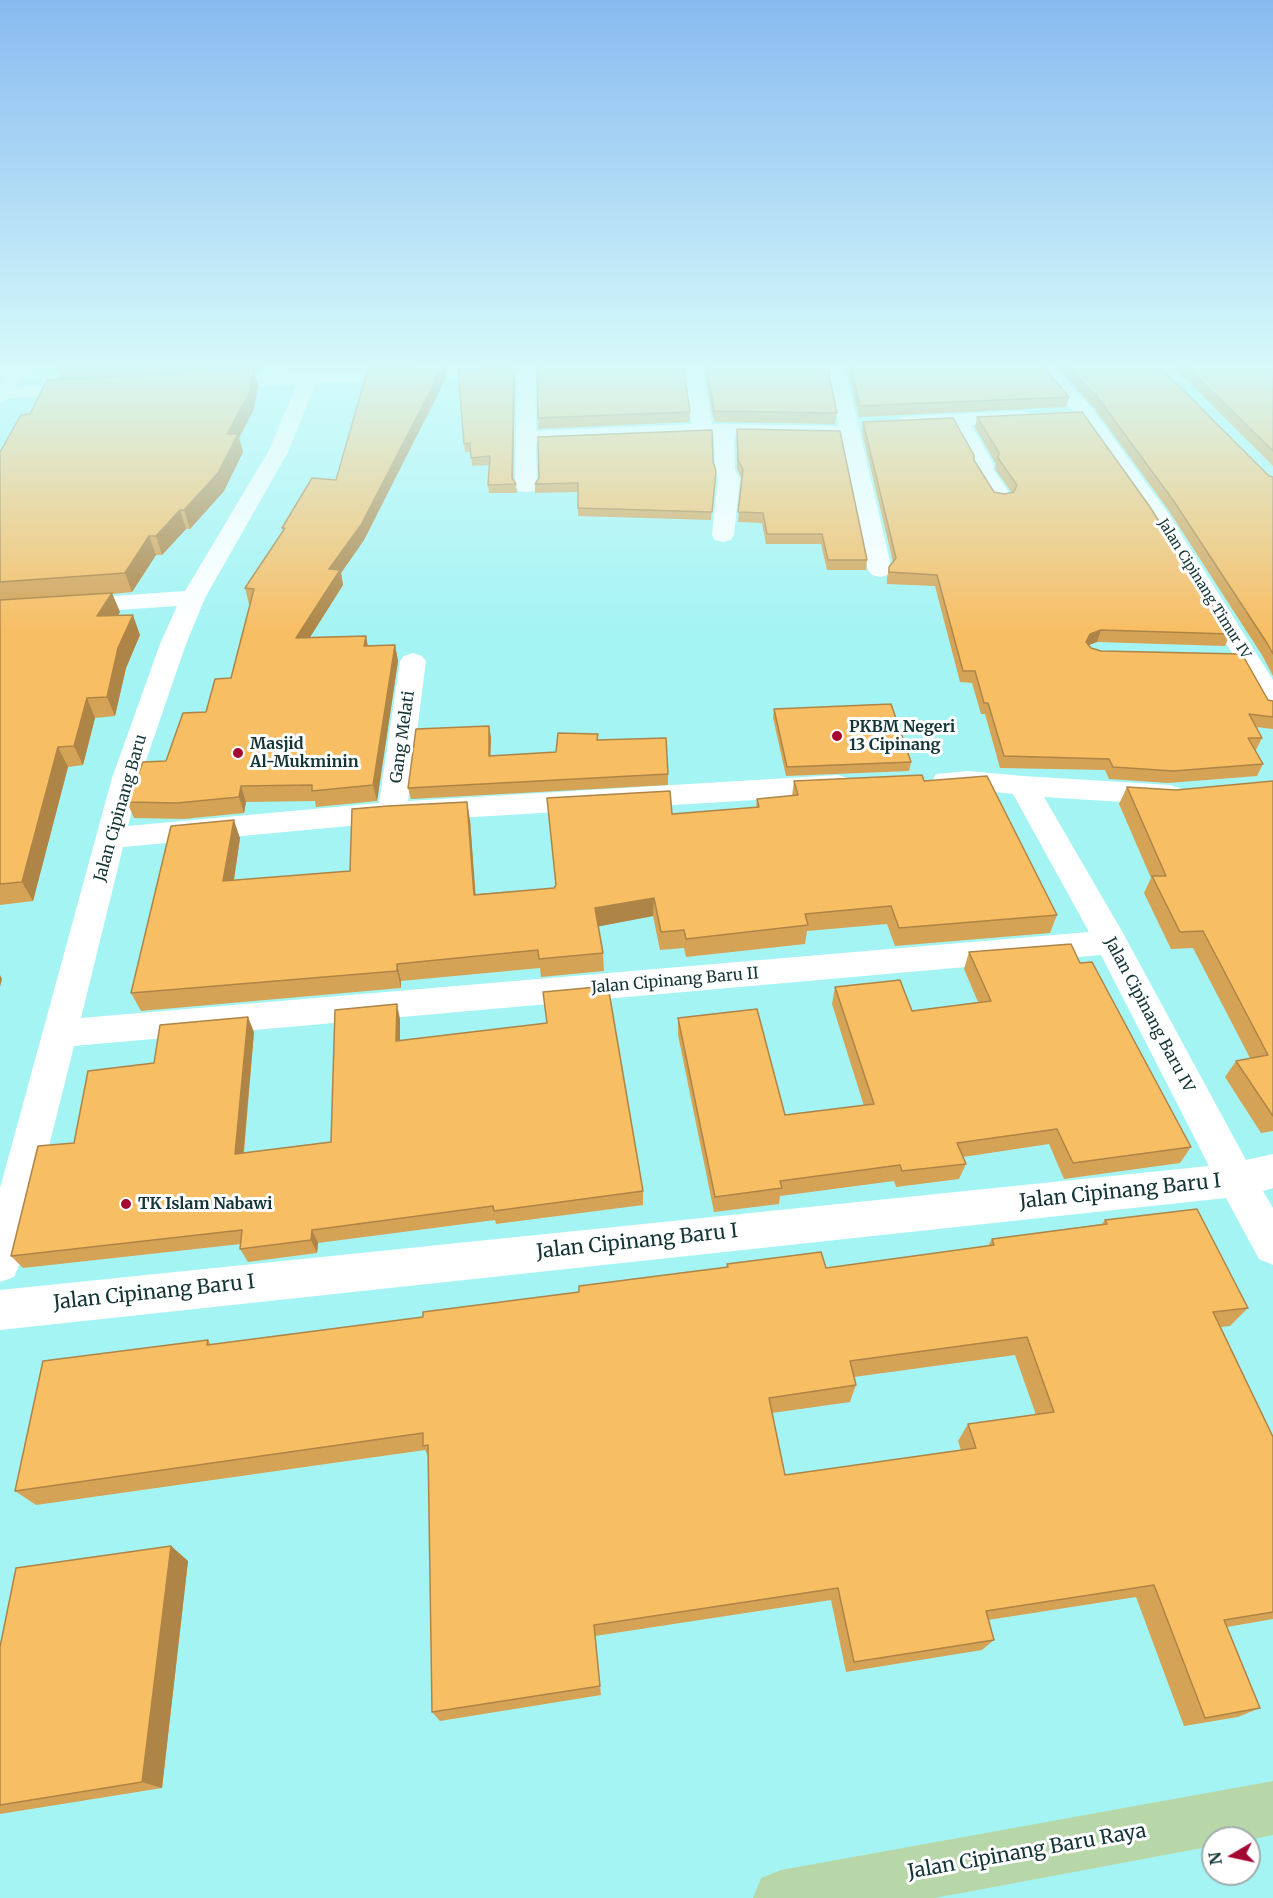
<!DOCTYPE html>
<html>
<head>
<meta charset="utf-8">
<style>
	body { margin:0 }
	#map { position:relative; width:1273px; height:1898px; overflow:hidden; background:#a5f4f4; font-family:Merriweather,serif }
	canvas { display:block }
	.north { position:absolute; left:1201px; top:1826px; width:60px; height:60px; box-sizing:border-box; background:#fff; border:2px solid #a1aeae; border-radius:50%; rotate:261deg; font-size:16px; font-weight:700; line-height:24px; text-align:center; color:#143535 }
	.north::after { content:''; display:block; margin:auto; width:21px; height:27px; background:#a40732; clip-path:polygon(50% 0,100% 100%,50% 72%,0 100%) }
</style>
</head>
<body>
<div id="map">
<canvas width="1273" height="1898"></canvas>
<div class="north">N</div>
</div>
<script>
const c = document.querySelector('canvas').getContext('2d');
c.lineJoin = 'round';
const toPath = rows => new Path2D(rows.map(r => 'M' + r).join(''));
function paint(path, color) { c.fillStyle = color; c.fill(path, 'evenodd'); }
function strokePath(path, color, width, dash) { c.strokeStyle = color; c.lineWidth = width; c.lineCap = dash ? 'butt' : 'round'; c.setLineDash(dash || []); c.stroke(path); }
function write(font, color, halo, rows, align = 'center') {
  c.font = font + ' Merriweather,serif'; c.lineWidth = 6; c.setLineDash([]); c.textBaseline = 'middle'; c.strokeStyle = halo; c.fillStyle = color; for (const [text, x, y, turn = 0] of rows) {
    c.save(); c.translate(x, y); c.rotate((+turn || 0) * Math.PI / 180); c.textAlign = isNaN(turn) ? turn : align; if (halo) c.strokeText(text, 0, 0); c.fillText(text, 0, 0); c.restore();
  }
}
paint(toPath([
	[12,364,30,364,16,387,87,383,94,385,96,389,94,393,87,395,9,398,0,403,0,382,12,364],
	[448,364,565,364,562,368,556,369,535,371,536,431,692,424,683,364,701,364,712,424,839,426,826,364,844,364,892,570,888,575,880,577,872,575,868,570,841,438,734,436,735,470,740,479,734,535,731,540,723,542,715,540,712,535,718,479,715,470,714,436,536,443,537,486,534,491,526,492,518,491,515,486,517,372,316,383,288,452,205,598,186,644,140,778,128,826,379,803,400,661,404,656,413,653,422,656,426,661,408,801,838,775,848,778,852,785,848,792,838,795,392,822,123,847,81,1018,1089,932,1013,794,968,789,946,790,936,788,932,781,936,774,968,771,1023,776,1170,785,1180,788,1185,795,1180,802,1170,805,1044,797,1123,933,1246,1160,1273,1154,1273,1188,1263,1191,1273,1208,1273,1265,1259,1259,1226,1198,0,1330,0,1290,1209,1166,1101,955,74,1046,20,1263,14,1277,0,1282,0,1188,112,778,160,644,177,606,0,618,0,604,185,591,268,452,297,384,211,389,204,387,202,383,204,379,448,364],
	[1032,364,1051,364,1093,410,1167,512,1273,680,1273,712,1264,710,1260,704,1234,656,1148,517,1079,418,1032,364],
	[1022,411,1029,413,1032,417,1029,421,971,425,994,465,993,469,1012,497,1009,502,1001,503,993,502,990,497,973,469,974,465,952,426,908,428,901,426,898,422,901,418,908,416,1022,411]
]), '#fff');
paint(toPath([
	[1273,1781,1273,1835,1249,1840,1213,1838,1213,1846,935,1898,753,1898,761,1878,781,1870,1273,1781]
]), '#b7d7a9');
paint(toPath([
	[56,364,262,364,261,372,254,372,258,387,254,409,239,438,243,452,224,491,190,529,186,529,162,555,156,555,132,592,112,594,120,612,117,616,140,635,126,668,115,716,95,718,83,765,68,767,33,901,0,905,0,452,60,380,55,365],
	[703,364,827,364,837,413,835,424,714,422],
	[846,364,1041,364,1069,397,1066,407,859,417],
	[1054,364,1157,364,1269,476,1273,477,1273,676,1262,655,1169,511,1095,409],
	[1171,364,1273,364,1273,466],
	[514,366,513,479,516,484,517,493,489,493,488,485,490,465,472,466,471,452,465,452,458,369],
	[446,378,364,540,341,573,343,585,310,637,366,636,367,645,395,645,398,661,377,801,316,807,315,801,246,802,244,813,184,819,134,818,127,802,166,761,206,712,231,678,250,604,249,604,245,588,283,531,282,528],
	[690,412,689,422,538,429,538,418],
	[977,417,1230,634,1225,646,1097,642,1089,645,1091,648,1273,701,1273,729,1256,727,1262,738,1256,750,1255,750,1263,764,1257,776,1168,783,1109,779,1105,770,1000,768,985,714,981,714,972,683,960,682,935,586,887,584,887,578,889,567,893,562,862,432,863,422,974,460,994,492,1004,494,1012,493,995,469,996,464,975,427],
	[737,429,867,560,866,570,827,570,821,544,766,544,762,523,738,522,742,479,737,469],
	[713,462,716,471,711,520,578,516,578,492,535,493,535,484],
	[774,709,911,762,909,771,786,776,773,718],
	[598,734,598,740,668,774,668,785,411,799,408,788,491,737,490,756,556,752],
	[794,781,924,781,1057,915,1050,933,895,946,887,924,807,931,805,944,686,957,684,948,660,950,653,916,598,926,603,953,604,971,541,977,540,968,401,981,401,988,141,1011,131,993,240,838,234,880,350,871,470,820,475,894,554,888,556,886,547,798,672,814,756,807,757,799,792,796],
	[1273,781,1273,1131,1261,1133,1225,1077,1236,1061,1250,1058,1193,948,1171,949,1144,893,1151,878,1119,804,1127,787,1176,790],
	[969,952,1080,963,1191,1147,1180,1163,1064,1179,1049,1144,963,1157,966,1164,959,1179,896,1187,894,1181,780,1196,779,1204,714,1212,678,1035,678,1018,785,1115,864,1106,832,1004,835,987,912,1011,978,1002,964,969],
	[400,1019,400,1041,643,1191,643,1205,496,1224,495,1220,318,1243,317,1253,248,1262,240,1249,241,1244,23,1268,11,1256,74,1143,154,1063,254,1032,244,1153,331,1142],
	[1105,1220,1248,1308,1230,1326,1221,1327,1273,1437,1273,1619,1227,1627,1260,1708,1238,1717,1184,1726,1136,1597,988,1620,994,1640,982,1650,846,1672,831,1600,595,1636,601,1695,440,1721,432,1712,429,1458,425,1450,36,1505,15,1491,208,1340,211,1345,423,1317,579,1292,727,1267,727,1264,826,1268,988,1246,992,1239,1102,1224],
	[1015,1355,1036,1415,968,1424,958,1441,961,1450,785,1475,772,1413,850,1402,856,1385,854,1377],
	[171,1546,188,1561,162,1788,0,1814,0,1647]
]), '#d5a356');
paint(toPath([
	[444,364,446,378,364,540,341,573,343,585,300,653,296,638,329,569],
	[514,366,515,374,513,486,512,478],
	[254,370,258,387,254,409,239,438,243,452,224,491,190,529,184,510],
	[180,510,186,529,162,555,156,536],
	[149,536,156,555,132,592,125,573],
	[112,593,120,612,105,636,97,616],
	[133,615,140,635,126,668,115,716,107,697,118,648],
	[1101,630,1097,642,1086,646,1086,642,1090,634],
	[366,636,369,652,364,646],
	[395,645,398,661,377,801,373,785],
	[87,698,95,718,83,765,74,746],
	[489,726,491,737,490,767,489,756],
	[58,747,68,767,33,901,22,882],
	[241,786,246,802,244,813,239,797],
	[467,802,470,820,477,913,474,895],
	[234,820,240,838,231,899,223,881],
	[654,898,653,916,596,927,595,908],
	[397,964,401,981,401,988,397,971],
	[0,975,2,979,0,987],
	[397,1004,400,1019,400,1056,396,1041],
	[248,1017,254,1032,242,1168,235,1154],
	[312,1230,318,1243,317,1253,311,1240],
	[171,1546,188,1561,162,1788,142,1782]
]), '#ae8546');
const building = toPath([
	[444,364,361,525,329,569,340,570,296,638,366,636,364,646,395,645,373,785,312,791,312,785,241,786,239,797,177,803,127,802,143,762,166,761,183,713,206,712,215,679,231,678,254,589,245,588,285,528,282,528,312,478,336,480,368,368,444,364],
	[537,364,683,364,690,412,538,418,537,364],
	[706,364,827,364,837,413,714,411,706,364],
	[850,364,1041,364,1069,397,860,406,850,364],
	[1066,364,1157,364,1269,476,1273,477,1273,654,1267,643,1173,500,1098,398,1066,364],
	[1184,364,1273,364,1273,451,1184,364],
	[514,366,512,478,516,484,488,485,490,456,471,458,470,443,464,444,458,369,514,366],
	[254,370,250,391,227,434,238,434,218,473,184,510,180,510,156,536,149,536,125,573,0,582,0,452,21,415,30,414,47,380,254,370],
	[1082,412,1150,507,1230,634,1101,630,1090,634,1086,642,1091,648,1101,651,1242,654,1268,700,1273,701,1273,717,1249,714,1262,738,1248,738,1263,764,1173,771,1113,767,1109,759,1004,756,988,703,984,703,975,671,963,671,937,575,889,572,889,567,896,558,863,422,953,418,974,455,974,460,994,492,1004,494,1014,492,1017,485,998,458,999,453,977,417,1082,412],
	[737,429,840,431,867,560,828,560,822,534,767,534,763,513,738,512,743,469,738,460,737,429],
	[712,430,713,462,716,471,712,512,578,508,578,483,535,484,539,478,538,437,712,430],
	[112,593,97,616,133,615,118,648,107,697,87,698,74,746,58,747,22,882,0,884,0,600,112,593],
	[891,704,911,762,787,767,774,709,891,704],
	[489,726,489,756,556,752,558,733,598,734,597,740,666,738,668,774,408,788,416,729,489,726],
	[922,775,924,781,987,776,1057,915,899,928,891,906,805,914,808,925,686,939,684,930,661,932,654,898,595,908,603,953,539,959,538,950,397,964,397,971,131,993,171,826,234,820,223,881,350,871,352,809,388,806,467,802,474,895,554,888,556,885,547,798,670,791,672,814,759,807,757,799,798,795,794,781,922,775],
	[1273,781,1273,1116,1236,1061,1268,1055,1203,931,1180,932,1152,876,1166,876,1127,787,1176,790,1273,781],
	[1071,944,1080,963,1092,962,1191,1147,1073,1163,1057,1129,957,1143,966,1164,902,1171,900,1165,780,1181,782,1188,715,1197,678,1018,757,1009,785,1115,874,1104,835,987,900,980,912,1011,991,1001,969,952,1071,944],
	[608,986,643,1191,494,1211,493,1206,312,1230,311,1240,240,1249,242,1230,11,1256,38,1146,74,1143,88,1071,154,1063,160,1025,248,1017,235,1154,331,1142,335,1010,397,1004,396,1041,547,1023,543,992,608,986],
	[1197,1209,1248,1308,1213,1312,1273,1437,1273,1612,1224,1620,1260,1708,1205,1718,1154,1585,986,1611,994,1640,854,1662,838,1588,594,1625,600,1686,432,1712,428,1445,423,1446,423,1433,15,1491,43,1361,208,1340,207,1345,423,1317,423,1312,579,1292,579,1286,728,1267,727,1264,821,1252,826,1268,994,1245,992,1239,1107,1224,1105,1220,1197,1209],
	[1027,1337,1054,1412,968,1424,976,1448,785,1475,769,1398,856,1385,850,1361,1027,1337],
	[171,1546,142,1782,0,1805,0,1647,16,1568,171,1546]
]);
paint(building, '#f8be64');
strokePath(building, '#ae8546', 1.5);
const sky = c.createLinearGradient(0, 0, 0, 630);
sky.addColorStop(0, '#88baf0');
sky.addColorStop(0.58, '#d6fafa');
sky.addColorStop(1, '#d6fafa00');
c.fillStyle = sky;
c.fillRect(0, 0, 1273, 630);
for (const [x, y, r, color] of [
	[837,736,6,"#a40732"],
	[238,753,6,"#a40732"],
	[126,1204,6,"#a40732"]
]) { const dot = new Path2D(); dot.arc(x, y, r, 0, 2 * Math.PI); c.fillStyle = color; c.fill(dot); strokePath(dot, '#fff', 2); }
write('14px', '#143535', '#fff', [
	["Jalan Cipinang Timur IV",1204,589,58]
]);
write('bold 16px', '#143535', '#fff', [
	["PKBM Negeri",849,727],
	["13 Cipinang",849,745],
	["Masjid",250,744],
	["Al-Mukminin",250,762],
	["TK Islam Nabawi",138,1204]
], 'left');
write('16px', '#143535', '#fff', [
	["Gang Melati",403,737,-82],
	["Jalan Cipinang Baru",121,808,-74],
	["Jalan Cipinang Baru II",675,981,-5],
	["Jalan Cipinang Baru IV",1149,1015,62]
]);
write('20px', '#143535', '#fff', [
	["Jalan Cipinang Baru I",1120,1192,-6],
	["Jalan Cipinang Baru I",637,1242,-6],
	["Jalan Cipinang Baru I",154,1293,-6],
	["Jalan Cipinang Baru Raya",1027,1852,-10]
]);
</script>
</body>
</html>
